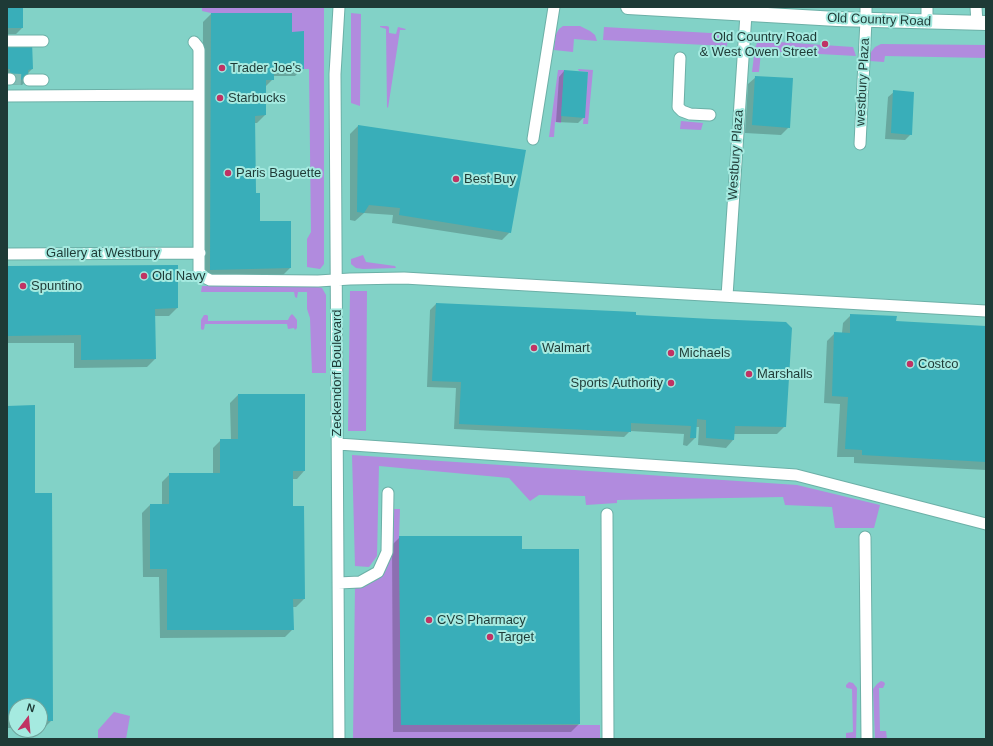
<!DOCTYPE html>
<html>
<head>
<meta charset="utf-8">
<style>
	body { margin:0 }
	#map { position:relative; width:993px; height:746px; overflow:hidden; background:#98ddd3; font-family:Helvetica,sans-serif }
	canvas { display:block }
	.frame { position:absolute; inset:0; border:8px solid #1e3a36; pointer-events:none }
	.north { position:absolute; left:8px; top:698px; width:40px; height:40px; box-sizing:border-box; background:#a5eae0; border:1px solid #6fa49c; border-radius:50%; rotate:16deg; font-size:11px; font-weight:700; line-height:16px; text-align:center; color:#1e3a36 }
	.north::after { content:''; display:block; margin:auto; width:14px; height:18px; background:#c03364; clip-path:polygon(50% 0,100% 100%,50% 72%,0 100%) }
</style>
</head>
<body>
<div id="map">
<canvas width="993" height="746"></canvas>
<div class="frame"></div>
<div class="north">N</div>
</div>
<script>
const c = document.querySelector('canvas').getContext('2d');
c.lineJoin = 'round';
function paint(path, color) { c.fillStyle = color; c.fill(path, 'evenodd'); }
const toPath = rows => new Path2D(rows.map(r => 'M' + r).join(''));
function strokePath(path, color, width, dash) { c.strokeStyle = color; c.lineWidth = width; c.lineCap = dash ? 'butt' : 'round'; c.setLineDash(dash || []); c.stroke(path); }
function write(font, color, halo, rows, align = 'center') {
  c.font = font + ' Helvetica,sans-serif'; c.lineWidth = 4; c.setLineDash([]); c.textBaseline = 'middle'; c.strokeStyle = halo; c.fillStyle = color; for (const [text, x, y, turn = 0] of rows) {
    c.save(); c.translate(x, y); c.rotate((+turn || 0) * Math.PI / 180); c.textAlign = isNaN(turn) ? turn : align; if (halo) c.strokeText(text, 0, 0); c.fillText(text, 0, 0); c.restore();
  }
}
paint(toPath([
	[7,7,986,7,986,739,7,739],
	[16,706,40,706,40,730,16,730]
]), '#82d2c7');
paint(toPath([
	[202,7,324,7,324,264,320,269,307,267,307,239,311,232,309,69,304,69,304,32,292,32,291,13,211,13,202,11],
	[351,13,361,14,360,106,351,103],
	[380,26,387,26,389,27,389,33,396,34,398,27,406,29,405,30,400,30,388,108,387,107,386,29,380,27],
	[563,26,580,26,590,31,595,35,597,41,574,39,573,52,554,50,556,34,559,29],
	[604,27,728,34,727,46,603,40],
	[764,41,853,47,856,56,764,51,761,52,759,72,752,72,755,48,757,43],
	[881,44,986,45,986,58,885,56,884,62,870,61,871,52,875,47],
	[578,69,593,70,588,124,583,124,588,72,579,71],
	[558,70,564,70,561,123,555,122,554,137,549,137],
	[681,121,703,123,701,130,680,129],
	[363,255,366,262,395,266,396,268,363,269,356,268,351,264,351,259],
	[202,286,318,287,322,288,326,295,326,373,312,373,310,318,307,309,307,292,298,292,297,298,295,297,294,292,201,292],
	[350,291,367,291,366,431,348,431],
	[292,314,294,316,297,320,297,328,295,330,294,328,288,329,287,324,205,324,204,329,203,330,201,329,201,320,204,315,207,315,208,316,208,321,288,320,290,316],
	[352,455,797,485,880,505,874,528,835,528,832,507,785,505,783,497,617,500,617,503,586,505,585,496,539,495,530,501,509,478,379,466,377,556,369,567,355,566],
	[393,509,400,509,399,536,401,725,600,725,600,739,353,739,355,587,375,581,386,570],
	[881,681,884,682,885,684,883,688,879,688,880,731,886,731,887,739,911,739,875,739,873,689,877,684],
	[849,682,853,683,857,688,856,739,846,739,846,733,853,732,852,689,847,688,846,687,846,685],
	[114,712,130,716,126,739,98,739,98,730]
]), '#b18bde');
paint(toPath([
	[7,7,22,7,22,28,16,34,7,34],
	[211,14,291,33,303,68,295,76,273,76,273,79,265,87,265,115,257,123,254,123,255,194,259,222,290,268,282,276,202,277,203,22],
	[7,44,32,69,27,74,28,79,22,85,7,85],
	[564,71,584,117,578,123,556,122,559,77],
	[756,77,789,127,781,135,745,133,748,84],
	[894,92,911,134,905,140,885,139,888,97],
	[358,126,524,151,510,232,502,240,392,223,393,215,364,213,355,221,350,220,350,134],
	[7,267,177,308,169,316,155,316,155,359,147,367,74,368,74,343,7,343],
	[436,304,635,316,785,426,777,434,734,434,733,440,726,448,698,445,699,427,696,427,695,438,687,446,683,445,684,434,630,431,624,437,454,429,456,388,427,387,430,310],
	[851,315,895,322,986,327,986,470,854,463,854,457,837,457,840,404,824,403,827,341,835,333,842,333,843,323],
	[238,395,304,471,297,479,292,479,292,507,303,507,304,599,296,607,292,607,293,629,285,637,160,638,159,577,143,577,142,513,150,505,162,505,162,482,170,474,213,474,213,448,221,440,231,440,230,403],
	[7,407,34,494,52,720,44,728,40,728,40,706,16,706,16,728,7,728],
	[400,537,521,550,579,724,571,732,393,732,392,545]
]), '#0003');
paint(toPath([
	[7,7,23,7,23,28,7,28],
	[211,13,292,13,292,32,304,31,304,69,274,69,274,80,266,80,266,115,255,116,256,193,260,193,260,221,291,221,291,268,210,270],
	[32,41,33,69,28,70,29,80,10,79,10,69,7,69,7,43],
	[564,70,588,72,585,118,561,116],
	[755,76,793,78,790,128,752,125],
	[893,90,914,92,912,135,891,133],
	[358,125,526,150,511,233,399,215,400,208,369,205,364,213,357,212],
	[178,265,178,308,155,309,156,359,81,360,81,335,7,336,7,266],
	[436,303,636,312,636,315,712,319,786,322,792,328,786,427,735,426,734,440,706,438,706,420,697,419,696,438,690,438,691,426,631,423,631,432,459,424,461,382,432,381],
	[850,314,897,316,896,321,986,326,986,462,862,455,862,450,845,449,848,397,832,396,834,332,850,333],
	[238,394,305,394,305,471,293,471,293,506,304,506,305,599,293,599,294,630,167,630,167,569,150,569,150,504,169,504,169,473,220,473,220,439,238,439],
	[35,405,35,493,52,493,53,721,40,721,40,706,16,706,16,721,7,721,7,406],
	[399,536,522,536,522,549,579,549,580,724,401,725]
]), '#39aeb9');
strokePath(toPath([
	[10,79,29,80]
]), '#80bcb4', 11, [11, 5.5]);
const minor = toPath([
	[339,7,335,74,339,739],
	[927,7,927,22],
	[976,7,977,23],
	[7,41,43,41],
	[194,42,198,47,199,50,199,272,204,277,210,280,318,281,350,279,404,278,986,311],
	[680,58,678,107,682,111,690,114,710,115],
	[7,79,10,79],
	[29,80,43,80],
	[7,96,199,95],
	[533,139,554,7],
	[860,144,866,20,866,7],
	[7,254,200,253],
	[727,296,746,14,748,7],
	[338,444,796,475,986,524],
	[607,514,608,739],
	[865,537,867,739],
	[338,583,360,582,378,572,387,552,388,493]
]);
const major = toPath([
	[628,7,837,19,986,23]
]);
strokePath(minor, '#6cb0a7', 13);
strokePath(major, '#6cb0a7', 16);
strokePath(minor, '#fff', 11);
strokePath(major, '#fff', 14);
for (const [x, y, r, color] of [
	[825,44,4,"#c03364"],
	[222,68,4,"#c03364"],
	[220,98,4,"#c03364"],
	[228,173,4,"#c03364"],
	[456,179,4,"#c03364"],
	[144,276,4,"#c03364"],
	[23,286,4,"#c03364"],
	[534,348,4,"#c03364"],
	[671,353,4,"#c03364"],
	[910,364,4,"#c03364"],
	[749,374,4,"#c03364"],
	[671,383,4,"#c03364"],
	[429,620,4,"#c03364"],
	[490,637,4,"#c03364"]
]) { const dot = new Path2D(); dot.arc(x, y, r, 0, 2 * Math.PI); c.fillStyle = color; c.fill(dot); strokePath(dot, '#a5eae0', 1.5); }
write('13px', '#1e3a36', '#a5eae0', [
	["Old Country Road",879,20,2],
	["westbury Plaza",863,82,-87],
	["Westbury Plaza",736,155,-86],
	["Gallery at Westbury",103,253],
	["Zeckendorf Boulevard",337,373,-90]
]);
write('13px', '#1e3a36', '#a5eae0', [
	["Old Country Road",817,37,"right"],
	["& West Owen Street",817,52,"right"],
	["Trader Joe's",230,68],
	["Starbucks",228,98],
	["Paris Baguette",236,173],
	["Best Buy",464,179],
	["Old Navy",152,276],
	["Spuntino",31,286],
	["Walmart",542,348],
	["Michaels",679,353],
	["Costco",918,364],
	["Marshalls",757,374],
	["Sports Authority",663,383,"right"],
	["CVS Pharmacy",437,620],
	["Target",498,637]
], 'left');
</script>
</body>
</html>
